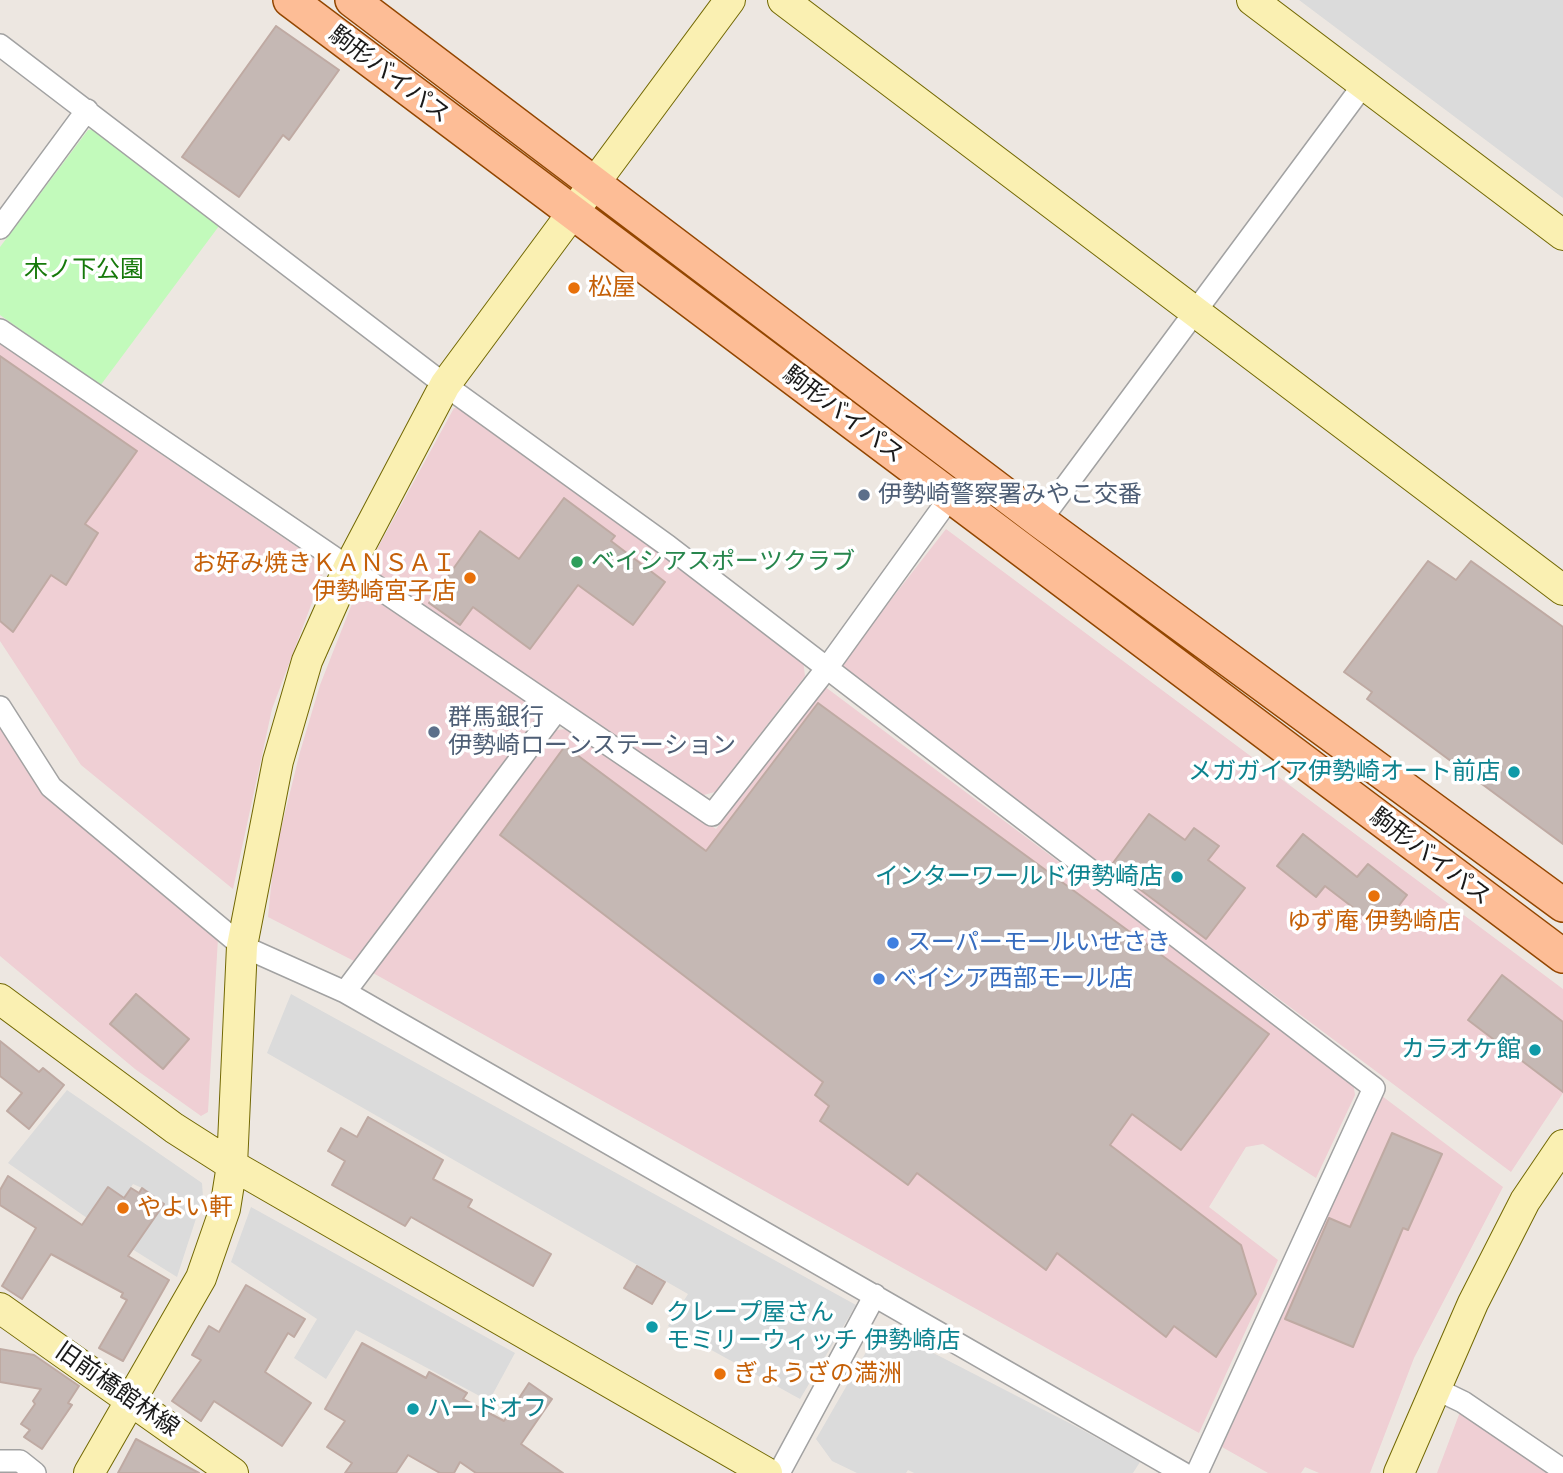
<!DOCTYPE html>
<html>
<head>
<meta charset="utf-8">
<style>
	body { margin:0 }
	canvas { display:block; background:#ede7e1 }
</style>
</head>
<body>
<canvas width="1563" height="1473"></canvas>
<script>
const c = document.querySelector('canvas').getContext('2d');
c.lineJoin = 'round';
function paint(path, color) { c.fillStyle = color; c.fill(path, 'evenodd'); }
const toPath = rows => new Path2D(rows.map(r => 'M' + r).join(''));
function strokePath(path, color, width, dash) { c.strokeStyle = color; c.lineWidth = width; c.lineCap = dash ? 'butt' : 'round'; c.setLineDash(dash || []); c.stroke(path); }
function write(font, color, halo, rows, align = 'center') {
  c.font = font + ' "Noto Sans","Noto Sans JP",sans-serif'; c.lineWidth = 7; c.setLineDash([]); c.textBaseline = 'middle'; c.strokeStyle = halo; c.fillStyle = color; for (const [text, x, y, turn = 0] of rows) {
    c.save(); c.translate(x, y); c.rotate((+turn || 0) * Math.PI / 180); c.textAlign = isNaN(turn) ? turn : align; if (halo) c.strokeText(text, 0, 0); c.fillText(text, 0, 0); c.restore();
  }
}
paint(toPath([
	[0,344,316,560,322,576,272,709,233,889,81,765,0,641],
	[467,407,803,660,805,676,715,792,700,796,373,570,370,562,454,408],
	[946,529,1563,989,1563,1093,1511,1172,845,675,840,665],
	[357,591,366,591,536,708,539,718,354,961,268,917,274,857,300,752,320,685],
	[824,686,1353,1082,1355,1095,1316,1178,1263,1144,1246,1147,1209,1207,1278,1260,1199,1433,373,973,556,730,568,729,716,829],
	[0,726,218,938,208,1112,201,1116,135,1069,0,956],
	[1382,1096,1503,1187,1414,1358,1370,1473,1319,1473,1305,1467,1301,1473,1268,1473,1222,1447],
	[1460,1412,1549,1473,1437,1473]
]), '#efcfd4');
paint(toPath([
	[95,129,219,226,100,386,0,315,0,247,88,130]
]), '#c2fabb');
paint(toPath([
	[1299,0,1563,0,1563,198],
	[291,994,856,1305,800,1399,668,1326,688,1294,267,1053],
	[67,1090,202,1183,203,1197,177,1277,132,1249,164,1204,142,1188,133,1184,124,1198,108,1187,87,1218,8,1163],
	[251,1207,515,1353,489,1401,356,1330,326,1379,294,1358,317,1319,231,1262],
	[881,1326,1077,1427,1140,1462,1133,1473,914,1473,908,1470,906,1473,857,1473,832,1461,816,1439]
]), '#dbdbdb');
const building = toPath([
	[276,26,339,70,289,140,283,135,239,197,182,157,276,26],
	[0,356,137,451,85,524,98,533,66,585,51,575,13,632,0,621,0,356],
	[564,498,615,536,611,541,665,582,633,625,578,585,530,649,473,607,460,625,429,603,480,531,519,559,564,498],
	[1428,561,1456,580,1471,561,1563,627,1563,844,1367,699,1372,692,1344,672,1428,561],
	[818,703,1269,1034,1181,1150,1132,1114,1110,1145,1241,1245,1256,1294,1216,1357,1174,1326,1166,1337,1057,1253,1046,1270,917,1173,908,1185,820,1121,829,1106,815,1095,823,1082,500,835,565,746,706,851,818,703],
	[1149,814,1185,840,1194,828,1219,846,1208,860,1245,888,1206,939,1110,867,1149,814],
	[1303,834,1357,877,1368,864,1407,895,1381,929,1325,886,1316,897,1277,866,1303,834],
	[1502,975,1563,1022,1563,1092,1468,1020,1502,975],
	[136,994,189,1039,163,1069,110,1024,136,994],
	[0,1041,39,1072,43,1068,64,1085,29,1129,7,1111,22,1093,0,1076,0,1041],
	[368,1117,443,1160,433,1179,472,1200,468,1207,551,1254,533,1286,411,1217,405,1226,332,1185,345,1161,328,1151,341,1128,357,1137,368,1117],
	[1392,1133,1442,1154,1408,1230,1403,1228,1353,1347,1285,1319,1329,1218,1350,1227,1392,1133],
	[8,1176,82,1225,108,1187,124,1198,131,1188,139,1193,142,1188,164,1204,128,1256,169,1280,123,1361,99,1348,127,1300,121,1297,123,1293,51,1254,22,1299,2,1286,36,1228,0,1205,0,1190,8,1176],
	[637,1266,665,1282,652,1304,624,1288,637,1266],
	[246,1285,305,1319,294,1337,288,1333,265,1372,311,1403,282,1446,214,1401,201,1421,172,1401,201,1360,192,1355,209,1326,219,1332,246,1285],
	[362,1343,426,1378,429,1372,467,1393,463,1399,504,1421,529,1383,552,1399,521,1444,563,1473,476,1473,460,1462,454,1473,440,1473,408,1455,396,1473,345,1473,352,1463,327,1447,345,1421,325,1409,362,1343],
	[0,1349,34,1355,79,1386,68,1403,72,1405,42,1449,24,1437,30,1430,21,1424,35,1404,33,1401,41,1389,0,1382,0,1349],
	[136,1439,199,1473,118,1473,136,1439]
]);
paint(building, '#c5b8b4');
strokePath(building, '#bfaaa3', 2);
const street = toPath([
	[0,45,445,385,668,546,1374,1088,1197,1473],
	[0,228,87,110],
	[0,330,712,815,827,668,951,496],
	[1040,521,1364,84],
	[0,707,51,787,242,946,345,992,1183,1473],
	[345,992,557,710],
	[1436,1389,1463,1402,1563,1470],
	[0,1461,20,1461,35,1473],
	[779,1473,875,1295]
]);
const secondary = toPath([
	[783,0,1563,590],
	[1252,0,1563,235],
	[0,999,174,1128,232,1165,767,1473],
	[0,1308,233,1473],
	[89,1473,201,1278,225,1209,232,1165,242,946,278,761,307,661,348,569,445,385,730,0],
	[1399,1473,1473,1303,1525,1201,1563,1145]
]);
const primary = toPath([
	[290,0,1563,956],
	[352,0,1040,521,1563,905]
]);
strokePath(street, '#a2a2a2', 24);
strokePath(secondary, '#726803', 32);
strokePath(primary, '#934600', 36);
strokePath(street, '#fff', 21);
strokePath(secondary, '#faf0b2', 30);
strokePath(primary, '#fdbd96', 33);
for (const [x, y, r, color] of [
	[574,288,7,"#e8710a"],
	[864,495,7,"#5c6f8a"],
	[577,562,7,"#2e9e5b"],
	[470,578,7,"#e8710a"],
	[434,732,7,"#5c6f8a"],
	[1514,772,7,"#0f9aa8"],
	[1177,877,7,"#0f9aa8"],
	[1374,896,7,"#e8710a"],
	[893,943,7,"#3f7fe0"],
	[879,979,7,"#3f7fe0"],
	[1535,1050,7,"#0f9aa8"],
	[123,1208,7,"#e8710a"],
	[652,1327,7,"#0f9aa8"],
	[720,1374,7,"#e8710a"],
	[413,1409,7,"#0f9aa8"]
]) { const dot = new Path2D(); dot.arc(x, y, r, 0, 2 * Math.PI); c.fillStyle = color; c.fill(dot); strokePath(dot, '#fff', 2.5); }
write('24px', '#1b1b1b', '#fff', [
	["駒形バイパス",389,75,37],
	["駒形バイパス",843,415,37],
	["駒形バイパス",1430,857,37],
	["旧前橋館林線",117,1390,35]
]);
write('24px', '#16790a', '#fff', [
	["木ノ下公園",84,270]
]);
write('24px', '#c56008', '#fff', [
	["松屋",588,288],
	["お好み焼きＫＡＮＳＡＩ",456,564,"right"],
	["伊勢崎宮子店",456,592,"right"],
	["ゆず庵 伊勢崎店",1374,922,"center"],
	["やよい軒",137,1208],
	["ぎょうざの満洲",734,1374]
], 'left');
write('24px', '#4e5e75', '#fff', [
	["伊勢崎警察署みやこ交番",878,495],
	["群馬銀行",448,718],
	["伊勢崎ローンステーション",448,746]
], 'left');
write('24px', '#27864d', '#fff', [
	["ベイシアスポーツクラブ",591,562]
], 'left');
write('24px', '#0d838f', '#fff', [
	["メガガイア伊勢崎オート前店",1500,772],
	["インターワールド伊勢崎店",1163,877],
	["カラオケ館",1521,1050],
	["クレープ屋さん",666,1313,"left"],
	["モミリーウィッチ 伊勢崎店",666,1341,"left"],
	["ハードオフ",427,1409,"left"]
], 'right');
write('24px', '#366cbe', '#fff', [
	["スーパーモールいせさき",907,943],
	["ベイシア西部モール店",893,979]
], 'left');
</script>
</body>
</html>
